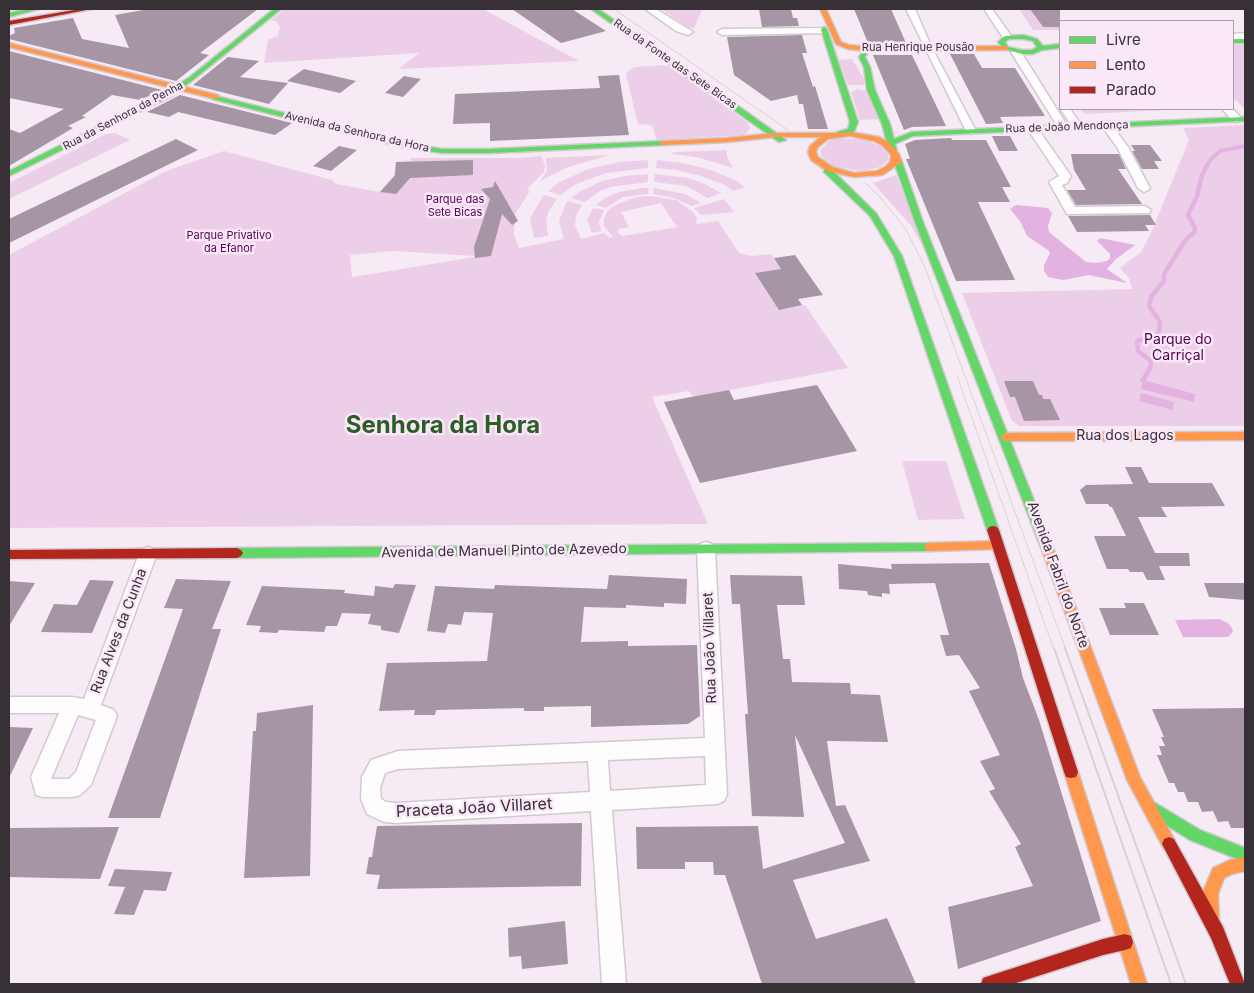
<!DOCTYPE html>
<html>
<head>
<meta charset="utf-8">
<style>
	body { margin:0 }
	#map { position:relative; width:1254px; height:993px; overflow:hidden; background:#f6ebf4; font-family:Inter,sans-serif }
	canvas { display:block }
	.frame { position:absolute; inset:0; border:10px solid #373036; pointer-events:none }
	.legend { position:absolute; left:1059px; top:20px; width:175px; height:90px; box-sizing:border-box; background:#fae7f8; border:1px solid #ac9eaa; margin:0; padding:6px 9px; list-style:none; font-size:15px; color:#373036 }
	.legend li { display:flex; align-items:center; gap:10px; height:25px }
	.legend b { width:25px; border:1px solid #ac9eaa }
</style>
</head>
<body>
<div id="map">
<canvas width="1254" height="993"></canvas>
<div class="frame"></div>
<ul class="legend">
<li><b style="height:6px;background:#63d668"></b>Livre</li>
<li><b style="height:6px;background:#ff974d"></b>Lento</li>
<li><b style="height:6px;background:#b3261e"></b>Parado</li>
</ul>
</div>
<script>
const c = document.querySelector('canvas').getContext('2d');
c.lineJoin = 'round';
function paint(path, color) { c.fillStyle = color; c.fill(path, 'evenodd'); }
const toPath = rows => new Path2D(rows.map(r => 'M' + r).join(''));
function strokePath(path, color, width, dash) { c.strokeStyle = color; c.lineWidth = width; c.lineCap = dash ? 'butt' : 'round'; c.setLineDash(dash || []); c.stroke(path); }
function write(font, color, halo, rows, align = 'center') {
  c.font = font + ' Inter,sans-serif'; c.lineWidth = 5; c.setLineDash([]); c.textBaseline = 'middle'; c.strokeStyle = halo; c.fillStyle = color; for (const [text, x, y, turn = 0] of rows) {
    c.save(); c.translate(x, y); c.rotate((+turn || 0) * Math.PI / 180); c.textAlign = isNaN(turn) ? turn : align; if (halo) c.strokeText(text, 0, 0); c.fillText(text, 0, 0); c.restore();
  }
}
paint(toPath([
	[285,9,483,9,579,61,399,69,419,53,264,63,268,40,278,36,280,27,276,21,271,20],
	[661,9,702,9,694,29,686,26],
	[1019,9,1030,9,1043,27,1060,27,1060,30,1033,30],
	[1233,45,1245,45,1245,109,1233,98],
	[852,59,864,79,864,85,848,85,839,60],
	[664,65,672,68,748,123,750,128,747,133,744,135,657,140,652,125,638,124,626,75,628,71,635,67],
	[858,89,866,91,879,119,860,120,851,92],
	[1081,109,1191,109,1084,114],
	[1245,125,1245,426,1019,426,1012,421,962,293,1132,289,1129,278,1120,268,1141,252,1151,233,1189,140,1183,128],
	[115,133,130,140,9,199,9,183,106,134],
	[837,139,864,139,882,147,888,155,888,160,881,167,861,171,834,166,821,156,820,150,829,141],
	[727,150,727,156,733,168,696,157,672,154,673,152],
	[224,151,332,180,336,184,380,192,394,177,396,162,411,161,411,158,518,158,541,156,545,165,544,172,527,189,530,191,515,214,514,235,519,248,564,239,559,221,567,201,582,205,576,216,575,225,581,239,604,233,610,238,613,237,604,226,604,218,609,209,620,203,636,197,650,196,676,200,693,212,697,218,696,224,718,221,739,253,752,256,771,254,781,269,756,273,779,309,805,305,848,368,693,397,689,391,652,397,708,524,9,528,9,255,166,171],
	[661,203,677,227,622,236,617,232,619,229,629,227,621,212],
	[394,251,474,256,475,257,352,277,350,255],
	[610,155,568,167,540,181,547,171,546,158],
	[648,160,648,168,606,173,576,184,561,195,548,191,560,182,588,169,620,162],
	[657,160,682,163,708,169,737,181,745,187,733,191,725,185,701,176,677,170,656,168],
	[648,174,648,182,611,187,600,191,585,202,571,198,581,191,602,181,625,176],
	[655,174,688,178,703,183,721,193,708,198,686,186,654,182],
	[896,175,931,261,912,227,873,183],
	[642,188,649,188,648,194,623,197,606,208,596,205,605,198,619,192],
	[654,188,685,194,701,203,692,206,674,198,653,194],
	[544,195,557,199,548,212,546,220,548,236,534,238,530,218],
	[724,199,734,212,701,215,694,208],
	[593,208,604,210,599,222,601,231,592,233,587,220],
	[902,461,946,461,965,519,918,520]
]), '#edcee9');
paint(toPath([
	[1016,205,1048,208,1052,213,1048,226,1049,232,1086,262,1096,263,1107,261,1110,258,1110,254,1097,241,1100,238,1135,245,1116,259,1107,269,1127,283,1089,275,1063,280,1048,277,1044,271,1044,265,1050,253,1048,250,1027,236,1020,221,1010,209],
	[1143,380,1195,394,1194,402,1141,389],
	[1141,393,1174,402,1173,410,1139,401],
	[1219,619,1228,623,1232,628,1233,632,1228,637,1183,637,1175,620]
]), '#e4b2e0');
strokePath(toPath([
	[1206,167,1211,159,1220,151,1245,146]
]), '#e4b2e0', 4);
strokePath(toPath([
	[1143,380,1150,368,1151,361,1138,351,1137,341,1159,334,1160,322,1149,306,1151,297,1164,281,1164,274,1181,247,1188,237,1194,233,1195,228,1188,215,1197,196,1202,175,1207,166]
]), '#e4b2e0', 4.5);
strokePath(toPath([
	[1143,380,1144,378]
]), '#e4b2e0', 5.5);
paint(toPath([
	[149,9,258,9,200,53,209,55,176,81,9,39,9,36,15,33,14,28,73,18,82,39,129,48,115,15],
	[512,9,572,9,606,31,561,43],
	[759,9,791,9,793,18,797,18,799,26,762,27],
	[854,9,891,9,906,43,868,43],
	[1030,9,1060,9,1060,27,1043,27],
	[802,35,807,53,802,53,813,87,815,86,828,129,808,129,803,104,799,104,797,95,771,101,734,75,727,37],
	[9,51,162,90,140,100,112,95,82,116,86,117,68,126,73,128,9,166,9,129,20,133,64,109,9,98],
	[950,54,974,54,982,68,1015,68,1045,116,1000,117,1003,123,986,124],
	[873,55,912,55,946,126,912,127,904,130],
	[228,57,259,61,240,77,288,83,269,104,193,85],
	[304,69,356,81,340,93,287,81],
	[619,75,629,135,490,141,490,123,453,124,455,94,600,88,598,76],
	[404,76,421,79,403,97,385,93],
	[180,95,292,123,275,135,178,112,169,117,147,112],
	[992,136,1010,136,1018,151,999,151],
	[951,138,952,140,986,140,1011,187,1002,187,1010,202,978,202,1015,280,956,281,906,159,910,159,905,144,915,140],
	[176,139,198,150,9,243,9,219],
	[1131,145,1150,145,1162,161,1154,161,1159,169,1142,169,1132,151,1135,151],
	[339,146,357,150,331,171,313,166],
	[1071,154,1119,154,1126,169,1118,169,1142,204,1076,205,1067,190,1086,190,1074,170],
	[473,160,473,175,410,178,396,194,380,192,395,175,396,162],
	[495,181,518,221,512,225,502,214,491,256,475,258,474,247,490,199,481,189,493,187],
	[1150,215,1156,225,1145,225,1149,231,1077,232,1068,216],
	[795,255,823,295,798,299,802,305,779,310,755,273,781,269,774,258],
	[1004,381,1033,381,1039,395,1042,395,1043,399,1050,399,1060,420,1024,421,1015,397,1010,397],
	[817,385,857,451,700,483,664,402,729,390,734,400],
	[1125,467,1141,467,1149,483,1212,483,1225,506,1161,507,1167,517,1138,517,1155,553,1189,553,1190,566,1159,566,1165,580,1147,580,1143,572,1130,572,1128,569,1107,569,1097,544,1094,536,1126,536,1112,507,1110,507,1108,504,1086,504,1080,490,1086,485,1133,484],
	[989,563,1016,649,1023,678,1039,720,1101,921,958,969,948,907,1033,886,1015,847,1021,844,989,791,995,789,980,761,1000,755,969,691,980,688,959,655,946,656,940,635,949,635,935,583,889,584,890,594,882,593,882,597,868,595,867,591,839,589,838,564,892,569,891,564],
	[609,575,687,579,686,604,664,603,664,607,626,605,626,608,584,607,581,642,628,641,628,646,697,645,700,716,688,724,591,727,591,706,544,707,544,711,524,711,524,708,436,710,435,715,414,715,415,710,379,711,387,663,487,661,493,613,464,612,461,625,448,624,445,633,427,631,435,586,494,589,495,585,607,589],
	[730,575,802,576,805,605,777,605,783,659,790,659,792,682,850,683,851,694,880,695,888,742,827,741,836,806,845,805,870,861,793,880,816,939,887,918,916,984,762,984,725,875,714,875,713,862,685,862,685,869,637,869,636,827,758,826,763,869,845,843,795,735,804,817,752,816,745,714,748,714,740,604,732,604],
	[176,579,231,581,212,629,221,629,160,818,108,818,183,609,164,608],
	[90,580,114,581,92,633,41,632,54,604,77,605],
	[9,581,35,583,9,626],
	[1204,583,1245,583,1245,600,1209,597],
	[395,584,416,585,399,633,381,630,381,626,368,624,371,614,342,613,337,626,326,626,324,632,279,630,277,633,259,632,261,626,246,625,262,586,345,590,344,593,374,596,375,586,393,588],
	[1124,603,1144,603,1159,635,1110,635,1099,608,1126,608],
	[313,705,310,876,244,878,253,731,256,731,257,713],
	[1245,708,1245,828,1231,828,1228,821,1218,822,1213,811,1202,812,1198,802,1188,802,1184,792,1178,792,1174,783,1169,783,1157,755,1162,755,1159,746,1165,746,1161,737,1164,737,1152,709],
	[9,727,33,728,9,778],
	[582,823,581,886,377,889,380,875,366,874,369,857,372,857,377,826],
	[119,827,100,879,9,877,9,828],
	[115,869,172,872,166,891,144,890,134,915,114,914,125,887,108,886],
	[565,921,568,964,522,969,521,956,509,957,508,928]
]), '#a695a4');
const street = toPath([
	[645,9,656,9,693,32,688,35,676,31,645,9],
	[906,9,915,9,931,46,976,131,975,133,971,134,966,131,906,9],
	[984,9,992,9,1012,37,1010,39,1004,39,984,9],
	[824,28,827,29,827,33,722,35,717,32,722,29,824,28],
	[1245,33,1245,39,1233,40,1233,34,1245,33],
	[1016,49,1021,52,1068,127,1067,129,1063,130,1058,127,1011,52,1016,49],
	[1060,108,1070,109,1082,126,1081,128,1073,128,1060,108],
	[1222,109,1233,109,1242,119,1237,122,1233,121,1222,109],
	[1106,122,1110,123,1128,147,1150,188,1148,190,1144,192,1138,188,1117,147,1101,125,1106,122],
	[1032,125,1036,126,1071,176,1067,183,1062,185,1075,207,1145,206,1151,210,1149,213,1067,214,1049,182,1059,176,1027,128,1032,125],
	[706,542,712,544,715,549,727,794,724,801,717,804,612,810,626,984,602,984,591,811,397,823,384,822,367,814,361,799,362,777,371,760,398,751,705,738,697,549,700,544,706,542],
	[705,756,706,785,610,791,608,760,705,756],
	[588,761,590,792,397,803,386,802,381,799,380,788,385,773,398,769,588,761],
	[148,547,154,549,157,554,101,705,114,710,117,716,91,785,80,795,73,797,43,797,36,795,31,777,59,713,9,713,9,697,72,697,84,699,139,554,142,549,148,547],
	[78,715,96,720,76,772,69,779,51,779,78,715]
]);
const fast = toPath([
	[29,9,39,9,9,17,9,13,29,9],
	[274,9,281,9,194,79,172,96,9,176,9,171,166,92,190,77,274,9],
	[591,9,598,9,675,61,786,140,779,142,591,9],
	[824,27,827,29,858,122,854,132,840,136,836,134,837,132,848,129,850,122,821,29,824,27],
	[1024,35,1037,39,1043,46,1060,44,1060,48,1042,50,1033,54,1022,54,1004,49,998,42,1005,36,1024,35],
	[1009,39,1024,39,1033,41,1037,47,1032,50,1022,50,1008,47,1005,42,1009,39],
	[1233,39,1245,39,1245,43,1233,43,1233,39],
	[867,47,870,49,865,57,870,67,875,90,890,124,894,139,912,132,1245,117,1245,121,913,136,895,144,897,150,893,152,889,150,882,124,867,90,864,67,859,57,865,48,867,47],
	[212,95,405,143,442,149,490,149,663,141,667,143,663,145,490,153,442,153,402,147,212,99,212,95],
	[895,160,902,162,923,222,1055,553,1053,556,1045,556,1043,553,915,222,894,162,895,160],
	[824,168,830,168,876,213,902,256,999,530,997,533,989,533,987,530,894,256,870,216,824,172,824,168],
	[930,543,934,544,936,547,934,550,930,551,237,558,233,556,231,553,233,550,237,548,930,543],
	[1152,801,1200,830,1245,848,1245,862,1190,840,1147,813,1145,808,1147,803,1152,801]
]);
const slow = toPath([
	[820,9,826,9,841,42,849,45,869,47,1006,46,1009,48,1006,50,869,51,848,49,836,44,820,9],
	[9,43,218,95,219,97,215,99,9,47,9,43],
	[850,132,879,137,889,142,899,154,902,162,882,175,854,177,827,171,811,160,808,152,810,146,821,137,776,137,727,142,663,145,659,143,663,141,727,138,776,133,837,133,850,132],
	[850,136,874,141,883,146,891,155,890,162,885,167,877,171,854,173,833,167,818,157,816,152,818,147,828,139,850,136],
	[1245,432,1245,440,1005,441,1000,437,1005,433,1245,432],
	[998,541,1002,542,1004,545,1002,548,998,549,930,551,926,550,924,547,926,544,930,543,998,541],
	[1049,548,1053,550,1055,553,1140,777,1174,839,1176,844,1174,849,1169,851,1164,849,1127,780,1043,553,1045,550,1049,548],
	[1071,766,1076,767,1078,772,1147,984,1131,984,1064,772,1066,767,1071,766],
	[1245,857,1245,871,1232,874,1224,878,1218,894,1219,918,1216,923,1211,926,1206,923,1203,918,1202,894,1213,868,1230,860,1245,857]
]);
const jam = toPath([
	[80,9,92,9,9,25,9,21,80,9],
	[993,526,997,527,999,530,1078,772,1076,777,1071,778,1066,777,1064,772,987,530,989,527,993,526],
	[237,548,241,550,243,553,241,556,237,558,9,559,9,550,237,548],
	[1169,837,1174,839,1223,927,1245,984,1230,984,1211,938,1162,844,1164,839,1169,837],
	[1125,934,1131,936,1133,942,1131,948,1125,950,1103,955,1013,984,981,984,983,978,989,976,1103,939,1125,934]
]);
strokePath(street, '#d1c9d0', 3);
strokePath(fast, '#d1c9d0', 3);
strokePath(slow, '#d1c9d0', 3);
strokePath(jam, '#d1c9d0', 3);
paint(street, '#fefcfd');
paint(fast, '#63d668');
paint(slow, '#ff974d');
paint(jam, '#b3261e');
strokePath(toPath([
	[614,9,788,130],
	[864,182,880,197,905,228,924,265,1066,650],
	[957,376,1054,650]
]), '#d4d2d4', 1);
strokePath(toPath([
	[1054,648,1171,984],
	[1065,648,1186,984]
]), '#d4d2d4', 2);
write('11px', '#373036', '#fae7f8', [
	["Rua Henrique Pousão",918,48],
	["Rua da Fonte das Sete Bicas",675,64,35],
	["Rua da Senhora da Penha",123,116,-28],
	["Rua de João Mendonça",1067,127,-2],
	["Avenida da Senhora da Hora",357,132,13]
]);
write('11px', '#540152', '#fae7f8', [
	["Parque das",455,200],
	["Sete Bicas",455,213],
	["Parque Privativo",229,236],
	["da Efanor",229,249]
]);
write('14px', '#540152', '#fae7f8', [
	["Parque do",1178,340],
	["Carriçal",1178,356]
]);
write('14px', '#373036', '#fae7f8', [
	["Rua dos Lagos",1125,436],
	["Avenida de Manuel Pinto de Azevedo",504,551,-1],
	["Avenida Fabril do Norte",1058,575,70],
	["Rua Alves da Cunha",119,631,-69],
	["Rua João Villaret",710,648,-92]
]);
write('16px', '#373036', '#fae7f8', [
	["Praceta João Villaret",474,808,-3]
]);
write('bold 24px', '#2b5d27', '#fae7f8', [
	["Senhora da Hora",443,426]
]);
</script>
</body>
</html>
